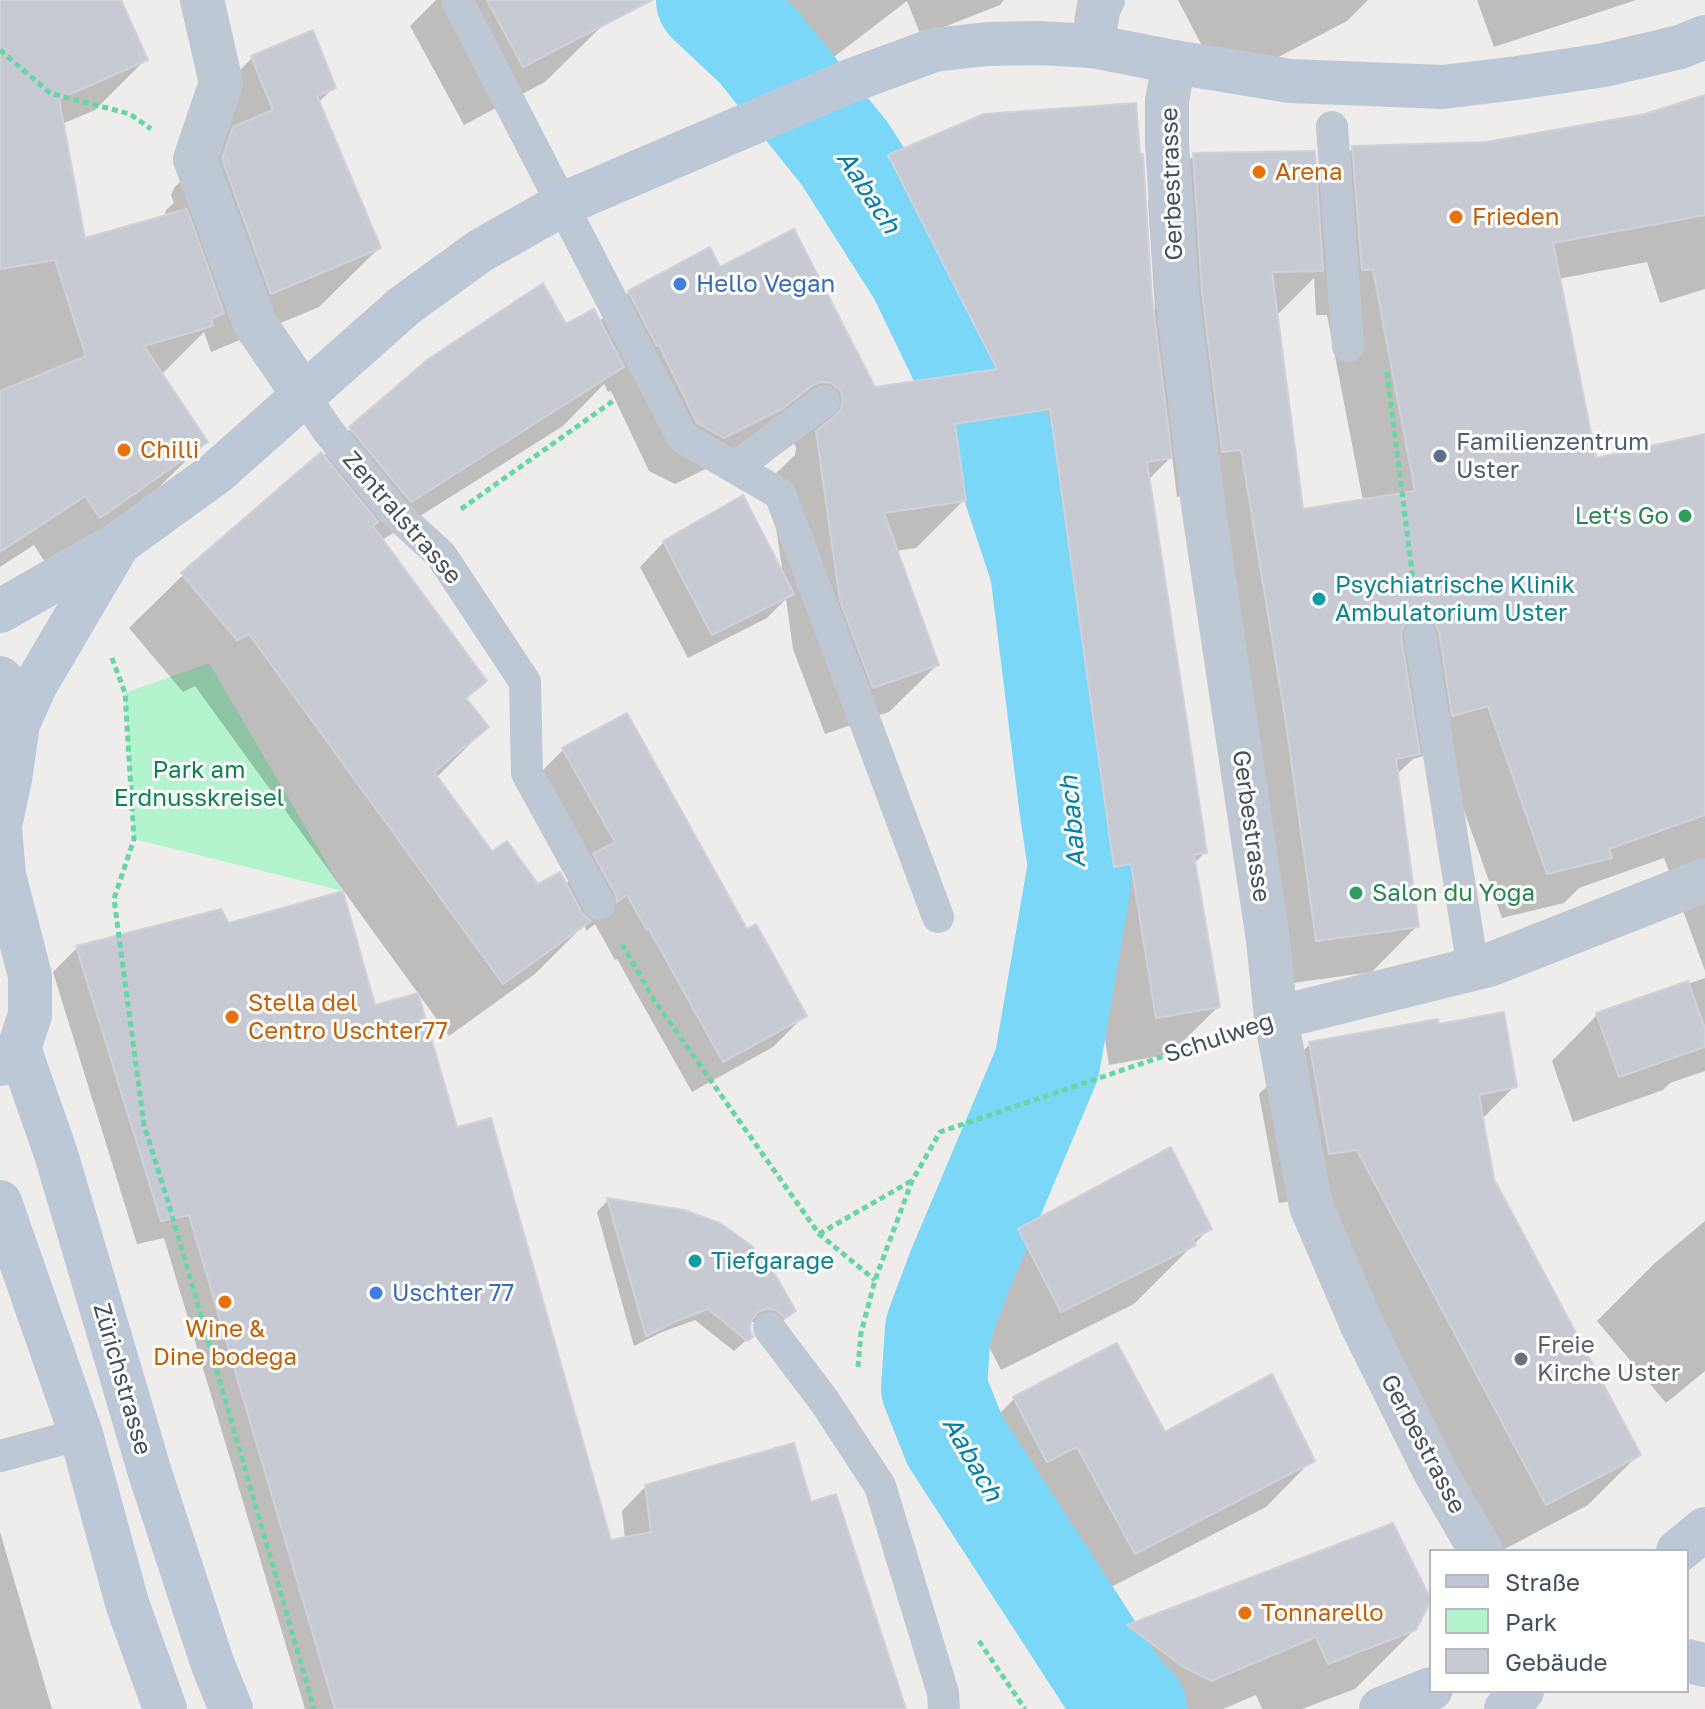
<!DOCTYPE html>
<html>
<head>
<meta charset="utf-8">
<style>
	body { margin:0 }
	#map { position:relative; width:1705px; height:1709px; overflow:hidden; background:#efecec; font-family:"Golos Text",sans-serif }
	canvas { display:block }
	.legend { position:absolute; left:1429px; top:1549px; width:260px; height:144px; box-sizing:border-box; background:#fff; border:2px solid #b3b9be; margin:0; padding:10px 14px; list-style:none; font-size:24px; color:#424f5c }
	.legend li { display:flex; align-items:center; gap:16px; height:40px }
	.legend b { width:40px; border:2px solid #b3b9be }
</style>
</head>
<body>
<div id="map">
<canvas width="1705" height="1709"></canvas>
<ul class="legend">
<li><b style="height:10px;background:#bcc8d8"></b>Straße</li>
<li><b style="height:22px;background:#b3f4cf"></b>Park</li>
<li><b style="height:22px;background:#c7cad3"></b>Gebäude</li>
</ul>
</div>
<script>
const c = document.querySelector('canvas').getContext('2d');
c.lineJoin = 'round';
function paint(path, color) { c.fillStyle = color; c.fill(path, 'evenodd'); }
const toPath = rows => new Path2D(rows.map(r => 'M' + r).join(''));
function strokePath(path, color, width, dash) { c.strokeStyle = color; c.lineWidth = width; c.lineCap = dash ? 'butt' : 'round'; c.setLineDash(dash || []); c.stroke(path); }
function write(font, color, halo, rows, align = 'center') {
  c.font = font + ' "Golos Text",sans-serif'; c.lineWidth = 6; c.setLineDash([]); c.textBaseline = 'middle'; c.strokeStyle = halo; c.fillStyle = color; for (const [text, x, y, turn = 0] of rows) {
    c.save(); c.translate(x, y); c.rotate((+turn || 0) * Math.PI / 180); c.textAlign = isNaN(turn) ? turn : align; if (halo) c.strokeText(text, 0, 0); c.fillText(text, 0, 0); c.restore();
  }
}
paint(toPath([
	[209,663,343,891,134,839,125,693]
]), '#b3f4cf');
paint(toPath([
	[0,0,119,0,146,59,95,110,62,124,84,241,164,218,166,210,174,203,171,195,174,188,208,154,193,117,252,58,334,87,318,103,379,248,319,307,211,352,204,332,161,375,205,442,154,492,48,567,34,545,0,567],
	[436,0,591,0,605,23,545,82,464,125,410,26],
	[784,0,1004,0,1000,5,921,36,907,1,830,60],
	[1178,0,1368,0,1347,21,1223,86],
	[1477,0,1636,0,1494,47],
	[1705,97,1705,289,1660,303,1647,262,1558,279,1595,460,1705,436,1705,971,1664,858,1579,888,1564,903,1502,918,1443,751,1413,759,1396,775,1417,926,1372,972,1271,986,1196,494,1177,497,1172,456,1148,480,1205,852,1194,864,1218,1007,1170,1054,1109,1065,1084,911,1066,913,1002,455,959,462,964,500,916,548,896,551,937,665,889,712,825,734,793,649,786,599,767,618,688,658,640,567,664,542,783,575,769,480,795,455,796,448,792,438,732,456,675,484,649,471,611,391,608,392,604,384,563,426,382,540,484,681,465,700,487,727,436,778,492,854,538,887,565,885,581,868,532,781,563,750,746,932,804,1016,773,1047,692,1092,617,959,615,960,595,924,586,931,585,924,535,974,449,1036,195,686,183,692,129,628,183,575,322,457,351,429,566,326,599,322,629,292,719,270,874,389,932,381,841,204,889,156,1152,309,1155,309,1148,201,1194,155,1315,186,1353,148,1486,144,1646,116],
	[1314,278,1316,315,1327,315,1363,501,1301,511,1276,316],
	[228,926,374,1007,455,1130,609,1542,625,1539,622,1511,646,1486,809,1504,904,1709,305,1709,164,1238,137,1244,53,972,77,948],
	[1705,978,1705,1071,1670,1083,1663,1090,1573,1122,1552,1061,1597,1015],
	[1438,1026,1515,1086,1481,1120,1492,1180,1638,1455,1588,1505,1501,1551,1307,1199,1279,1203,1259,1094,1310,1044],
	[608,1200,794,1310,782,1322,749,1322,750,1337,734,1351,695,1320,660,1333,634,1346,597,1212],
	[1705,1221,1705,1371,1666,1403,1597,1321,1656,1262],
	[1210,1228,1134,1304,1001,1370,960,1290,1019,1230],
	[1014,1399,1164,1435,1312,1460,1266,1507,1088,1599,1030,1492,1000,1507,968,1446],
	[1392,1525,1415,1629,1355,1689,1302,1709,1262,1709,1256,1695,1223,1709,1101,1709,1070,1686,1128,1627],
	[0,1532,52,1709,0,1709]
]), '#0003');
strokePath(toPath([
	[709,0,758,46,845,154,920,272,998,433,1043,570,1072,805,1081,866,1047,1064,960,1270,938,1329,934,1388,955,1441,1116,1689,1134,1709]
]), '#7bd7f7', 106);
const building = toPath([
	[0,0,121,0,148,60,59,99,85,238,187,209,224,313,211,319,213,326,144,346,208,442,100,518,85,496,0,552,0,391,86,356,55,260,0,269,0,0],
	[487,0,652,0,523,67,487,0],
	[313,30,336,88,317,96,381,248,271,294,222,159,233,127,273,110,251,56,313,30],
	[1705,95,1705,215,1553,243,1596,458,1705,434,1705,815,1609,849,1612,858,1547,874,1488,706,1452,716,1439,631,1435,624,1428,618,1416,616,1408,621,1402,629,1401,637,1420,754,1396,759,1419,927,1316,941,1286,723,1241,450,1222,452,1202,293,1193,153,1315,151,1323,271,1272,272,1303,509,1415,491,1373,270,1362,270,1352,146,1486,142,1645,114,1705,95],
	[1136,103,1140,154,1143,154,1152,298,1172,458,1147,462,1207,853,1194,855,1220,1007,1156,1018,1131,864,1114,867,1050,409,955,424,966,501,884,513,939,665,873,688,840,601,816,431,835,416,841,409,843,399,840,390,831,383,822,382,813,385,782,409,724,438,697,423,659,345,657,346,628,291,710,247,720,267,794,229,875,387,997,369,888,155,984,114,1136,103],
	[543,283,566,324,594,309,624,367,411,502,349,427,427,360,543,283],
	[321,452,378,522,373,526,487,681,466,698,489,727,434,772,492,851,507,841,538,884,560,872,582,913,591,921,503,984,249,634,237,640,181,573,321,452],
	[743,495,794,594,712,635,663,541,743,495],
	[627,713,747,929,756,924,807,1016,723,1062,649,929,647,930,627,895,617,902,616,895,593,854,615,842,562,748,627,713],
	[343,891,375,1005,418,993,457,1127,491,1118,611,1540,651,1532,645,1485,794,1443,811,1502,836,1494,906,1709,335,1709,189,1215,161,1221,76,946,221,909,229,923,343,891],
	[1688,981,1705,1029,1705,1047,1619,1077,1596,1013,1688,981],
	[1504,1012,1517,1087,1479,1095,1494,1179,1641,1455,1546,1505,1357,1150,1329,1154,1309,1042,1438,1019,1439,1024,1504,1012],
	[1171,1147,1212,1229,1192,1239,1196,1245,1061,1312,1018,1229,1171,1147],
	[607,1198,684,1210,720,1223,752,1246,776,1276,796,1311,785,1318,776,1310,766,1309,758,1312,751,1321,750,1330,753,1337,747,1341,708,1309,674,1322,646,1336,607,1198],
	[1117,1343,1165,1432,1272,1374,1315,1461,1135,1554,1077,1447,1047,1462,1013,1397,1117,1343],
	[1393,1523,1431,1600,1416,1630,1328,1664,1316,1637,1211,1681,1182,1666,1127,1625,1393,1523]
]);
paint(building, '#c7cad3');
strokePath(building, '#cfd2d9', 2);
strokePath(toPath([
	[0,50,50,93,130,114,151,129],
	[1387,372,1414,588],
	[461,509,613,401],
	[112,658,125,693,134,839,114,899,144,1125,170,1208,314,1709],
	[622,944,654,1000,819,1234,875,1280],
	[819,1234,911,1181],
	[858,1367,861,1333,875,1280,912,1181,940,1132,1226,1035],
	[979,1641,1025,1709]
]), '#67d6a4', 5, [6, 4]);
strokePath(toPath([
	[457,0,682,437,780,494,938,917],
	[1332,127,1348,346],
	[303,394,328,431,394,512,441,555,525,682,527,773,599,904],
	[735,468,824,401],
	[1420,635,1473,969],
	[769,1328,825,1402,880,1486,943,1693,944,1709],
	[0,1456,81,1434]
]), '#bdc8d4', 32);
strokePath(toPath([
	[202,0,221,83,195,159,255,324,303,394],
	[1092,46,1099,6,1103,0],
	[1174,62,1167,101,1167,143,1177,295,1204,512,1268,940,1276,1018,1311,1206,1362,1325,1435,1472,1481,1551],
	[1276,1018,1489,965,1705,880]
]), '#bdc8d4', 44);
strokePath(toPath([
	[0,611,118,544,216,473,404,306,480,251,563,204,850,81,934,50,987,44,1039,43,1092,46,1174,62,1290,81,1443,87,1517,78,1604,65,1680,47,1705,37],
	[0,678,5,683,18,724,10,779,0,826],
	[18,724,36,684,116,548],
	[0,829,4,875,30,976,30,1015,19,1048,0,1064],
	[19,1048,56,1154,150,1473,213,1665,231,1709],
	[0,1202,81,1434,127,1603,165,1709],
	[1678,1551,1705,1529],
	[1687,1661,1705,1665],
	[1381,1709,1431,1689],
	[1506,1709,1522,1691]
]), '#bcc8d8', 44);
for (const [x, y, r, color] of [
	[1259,172,8,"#e8710a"],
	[1456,217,8,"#e8710a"],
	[680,284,8,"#3f7fe0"],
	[124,450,8,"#e8710a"],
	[1440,456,8,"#5c6f8a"],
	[1685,516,8,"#2e9e5b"],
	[1319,599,8,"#0f9aa8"],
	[1356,893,8,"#2e9e5b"],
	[232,1017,8,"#e8710a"],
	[695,1261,8,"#0f9aa8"],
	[376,1293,8,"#3f7fe0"],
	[225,1302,8,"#e8710a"],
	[1521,1359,8,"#6b7280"],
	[1245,1613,8,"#e8710a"]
]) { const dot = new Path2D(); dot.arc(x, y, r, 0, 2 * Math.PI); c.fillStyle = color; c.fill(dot); strokePath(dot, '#fff', 3); }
write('24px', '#c56008', '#fff', [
	["Arena",1275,172],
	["Frieden",1472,217],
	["Chilli",140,450],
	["Stella del",248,1003],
	["Centro Uschter77",248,1031],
	["Wine &",225,1329,"center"],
	["Dine bodega",225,1357,"center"],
	["Tonnarello",1261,1613]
], 'left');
write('24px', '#424f5c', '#fff', [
	["Gerbestrasse",1172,184,-92],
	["Zentralstrasse",402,518,49],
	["Gerbestrasse",1251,826,82],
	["Schulweg",1219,1038,-18],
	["Zürichstrasse",122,1379,74],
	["Gerbestrasse",1423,1444,62]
]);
write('24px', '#366cbe', '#fff', [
	["Hello Vegan",696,284],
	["Uschter 77",392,1293]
], 'left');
write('24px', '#4e5e75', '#fff', [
	["Familienzentrum",1456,442],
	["Uster",1456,470]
], 'left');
write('24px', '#27864d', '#fff', [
	["Let‘s Go",1669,516],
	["Salon du Yoga",1372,893,"left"]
], 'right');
write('24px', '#0d838f', '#fff', [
	["Psychiatrische Klinik",1335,585],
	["Ambulatorium Uster",1335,613],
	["Tiefgarage",711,1261]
], 'left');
write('24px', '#0b854d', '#fff', [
	["Park am",199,770],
	["Erdnusskreisel",199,798]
]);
write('24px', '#5b616d', '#fff', [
	["Freie",1537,1345],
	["Kirche Uster",1537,1373]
], 'left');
write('italic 26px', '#017ea9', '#fff', [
	["Aabach",868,192,57],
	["Aabach",1073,822,-95],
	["Aabach",972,1459,60]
]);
</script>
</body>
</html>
